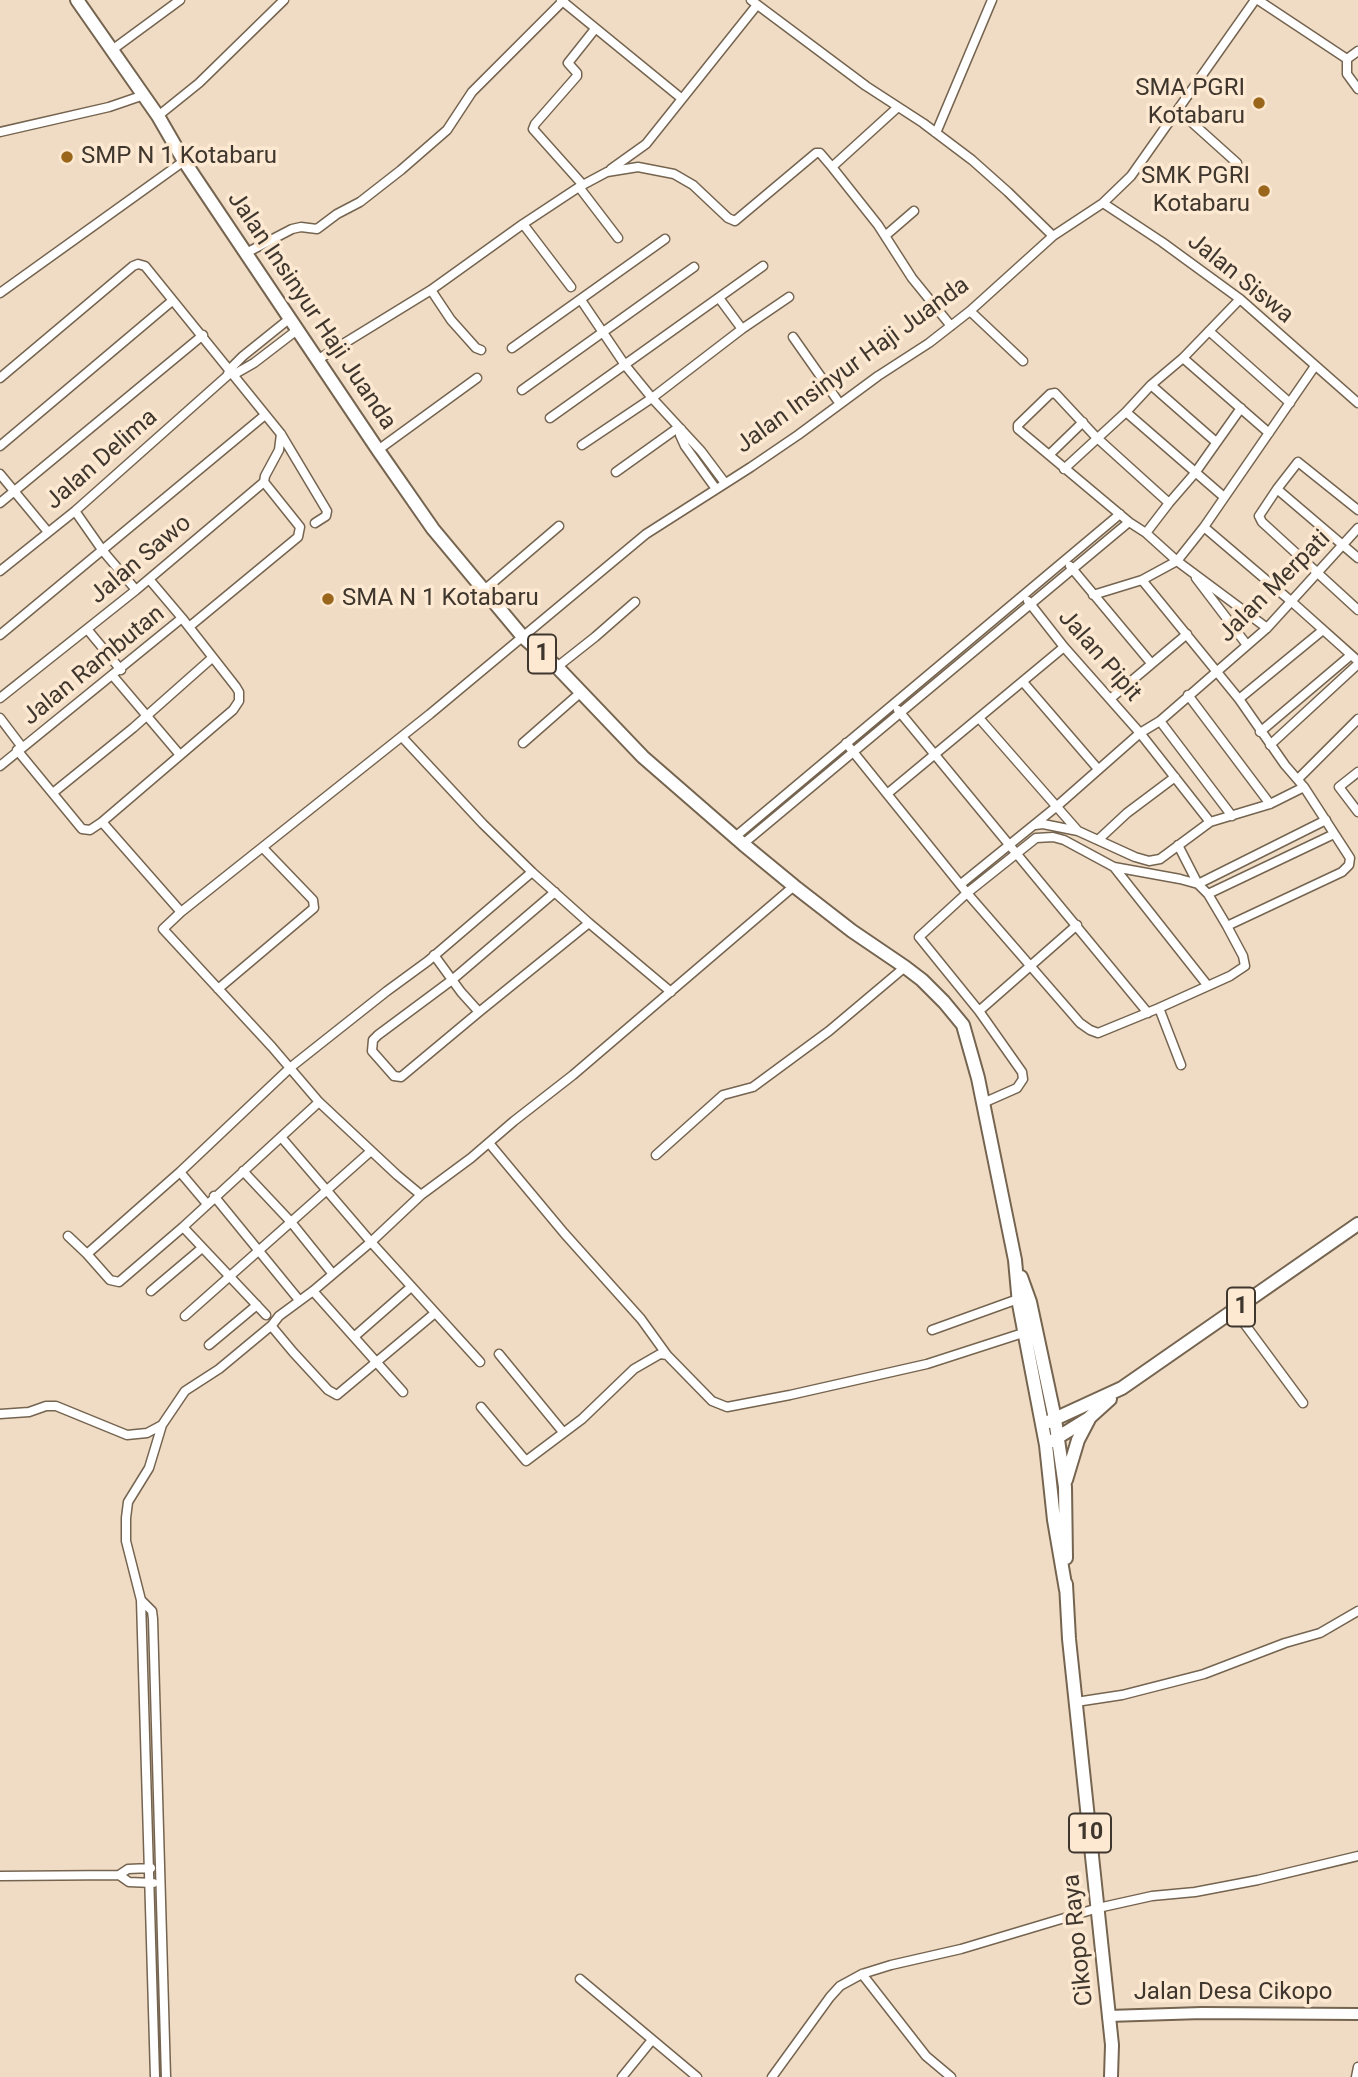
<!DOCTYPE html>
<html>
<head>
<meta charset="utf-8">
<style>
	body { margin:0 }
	canvas { display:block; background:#f0dcc5 }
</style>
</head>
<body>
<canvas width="1358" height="2077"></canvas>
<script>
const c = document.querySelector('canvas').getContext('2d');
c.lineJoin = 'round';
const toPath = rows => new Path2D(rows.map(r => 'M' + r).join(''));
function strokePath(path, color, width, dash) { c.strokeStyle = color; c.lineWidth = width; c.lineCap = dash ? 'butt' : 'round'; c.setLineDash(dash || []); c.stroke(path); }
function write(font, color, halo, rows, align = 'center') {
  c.font = font + ' Roboto,sans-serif'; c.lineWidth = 7; c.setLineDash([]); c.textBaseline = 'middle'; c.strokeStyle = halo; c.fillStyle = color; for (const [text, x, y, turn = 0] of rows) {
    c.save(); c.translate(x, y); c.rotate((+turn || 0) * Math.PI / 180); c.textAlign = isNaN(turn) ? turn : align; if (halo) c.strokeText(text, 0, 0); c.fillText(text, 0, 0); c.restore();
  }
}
const minor = toPath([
	[561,0,681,98],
	[751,0,866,86,923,123,972,160,1008,192,1053,236],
	[1258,0,1347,59,1347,74,1358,89],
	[112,50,180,0],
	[1347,59,1358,51],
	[898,107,832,167,878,225,912,278,951,326],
	[1178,110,1237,163],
	[158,116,199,83,284,0],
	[0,132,109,107,144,95],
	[936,133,992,0],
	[611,169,646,144,757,5],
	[583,185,533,129,535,124,577,76,577,73,568,63,595,29],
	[579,187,618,238],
	[1103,203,1162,242,1240,299,1358,403],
	[523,224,571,287],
	[885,236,914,211],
	[246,253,292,229,301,227,317,229,337,214,360,202,401,170,447,130,472,92,564,0],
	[431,290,451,320,476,348,481,350],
	[0,293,184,161],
	[719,298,742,329],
	[581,300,625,365,652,398,701,451,725,483],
	[970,311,1023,361],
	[1209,331,1290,403],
	[793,337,840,404],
	[512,348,665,239],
	[1183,358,1269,433],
	[317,360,431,290,523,224,579,187,607,172,638,167,674,174,693,185,728,218,735,221,816,153,820,153,832,167],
	[233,375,254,363,297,330],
	[0,378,133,266,138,264,145,266,281,434,327,511,326,516,315,523],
	[1151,385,1216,442],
	[522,390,694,267],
	[1126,412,1224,497],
	[550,418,763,266],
	[681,429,680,435,685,446,716,489],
	[582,445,652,398,742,329,789,297],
	[0,446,172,301],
	[378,450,477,378],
	[1049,455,1083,422],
	[1064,469,1126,412,1151,385,1183,358,1240,299],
	[616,472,679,427],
	[0,474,48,532],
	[1277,489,1358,558],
	[0,503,203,335],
	[1169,503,1096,437,1055,393,1050,394,1018,425,1018,429,1129,522,1146,533,1177,561,1267,628],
	[1358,510,1298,462,1277,489,1259,516,1262,522,1358,610],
	[75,511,103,551,136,590],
	[1204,527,1292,602,1358,661],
	[1146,533,1169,503,1195,473,1241,408],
	[1070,566,1151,663],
	[0,571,75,511,227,376,230,369,243,356,289,319],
	[1196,578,1247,645],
	[149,579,182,618],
	[1142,580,1239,699,1285,765,1304,787,1350,858,1349,865,1342,872,1227,926],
	[483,591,559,526],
	[1093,595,1142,580,1177,561,1204,527,1315,366],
	[1028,601,1064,647,1140,733,1210,822],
	[87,629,121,670],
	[0,635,265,415],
	[557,667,595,637,635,602],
	[113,676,180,755],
	[1023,682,1098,769],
	[1188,695,1270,804],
	[0,698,136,590,264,482,265,476,279,450,281,434],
	[1110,699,1187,634],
	[1239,699,1323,630],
	[898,710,1148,1013],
	[0,718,22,747],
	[979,718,1078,831],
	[1160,721,1232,816],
	[1260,732,1351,655],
	[402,737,483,824,532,872,589,923,671,992],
	[523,743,580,693],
	[846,743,967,893,1080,1023,1090,1030,1098,1033,1159,1008,1230,976,1245,966,1243,956,1227,926,1208,894,1198,884,1178,845],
	[1270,745,1358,664],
	[17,750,82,829,90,830,102,822,233,710,239,701,239,692,236,687,189,627],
	[0,766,182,618,189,627,298,537,300,527,264,482],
	[1358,772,1339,787,1358,812],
	[1298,779,1358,719],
	[54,792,133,728,212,658],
	[887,794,1064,647],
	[102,822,181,912],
	[1035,825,1043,824,1078,831,1135,857,1149,861,1160,859,1210,822,1270,804,1304,787],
	[735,837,1120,514],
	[1098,840,1127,813,1175,777],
	[743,844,1129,522],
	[1114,867,1208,986],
	[961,884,1056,807,1140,733,1160,721,1267,628,1358,528],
	[794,886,573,1075,514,1121,471,1158,421,1195,397,1175,319,1102,272,1047,163,929,181,912,430,714,646,534,751,467,798,435,878,376,929,343,970,311,1053,236,1103,203,1131,176,1255,0],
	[1208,894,1334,834],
	[434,955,461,992,479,1012,589,923],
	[218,989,314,908,313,900,263,848],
	[1159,1008,1181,1065],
	[979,1011,1077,925],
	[479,1012,401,1077,394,1076,372,1051,373,1040,378,1035,452,980,555,892],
	[983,1103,1017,1088,1023,1079,1022,1072,979,1011,919,937,967,893,1036,838,1053,837,1064,840,1114,867,1180,879,1198,884,1326,820],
	[281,1137,371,1242,480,1362],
	[489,1143,564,1233,641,1319,667,1355],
	[656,1155,723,1095,753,1087,829,1031,905,967],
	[243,1171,291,1222,332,1273],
	[180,1172,207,1204],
	[421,1195,371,1242,313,1291,279,1316,272,1325,273,1328,293,1352,328,1390,337,1395,435,1313],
	[214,1196,299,1300],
	[183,1227,266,1315],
	[68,1236,87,1254,110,1280,119,1282,183,1227,319,1102],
	[87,1254,180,1172,291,1067,387,991,428,961,532,872],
	[151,1291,202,1248],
	[313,1291,403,1392],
	[1235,1311,1303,1403],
	[185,1316,371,1151],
	[932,1330,1018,1299],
	[355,1336,411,1287],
	[209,1345,257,1305],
	[499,1354,563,1432],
	[481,1407,526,1461,582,1419,634,1369,660,1354,667,1355,712,1401,727,1407,790,1395,927,1364,1023,1333],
	[0,1414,29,1412,46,1406,56,1406,127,1435,147,1433,162,1425,185,1391,219,1369,272,1325],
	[141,1600,126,1541,126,1518,128,1502,149,1468,162,1425],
	[1076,1702,1122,1695,1204,1674,1285,1643,1320,1633,1358,1611],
	[151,1868,128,1869,119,1875,129,1882,153,1883],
	[0,1876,119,1875],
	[862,1974,926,2056,951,2077],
	[580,1979,697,2077],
	[155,2077,141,1600,152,1611,153,1619,166,2077],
	[622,2077,652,2040],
	[772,2077,830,1997,840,1986,862,1974,891,1965,961,1949,1098,1908,1152,1896,1195,1892,1258,1880,1358,1856],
	[1356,2077,1358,2067]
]);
const secondary = toPath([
	[1108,2016,1202,2013,1358,2014]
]);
const trunk = toPath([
	[77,0,158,116,184,161,378,450,433,529,523,637,557,667,643,757,743,844,794,886,852,931,905,967,922,980,944,1002,963,1025,978,1078,1015,1260,1019,1304,1046,1445,1054,1520,1066,1590],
	[1021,1277,1030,1302,1055,1419,1065,1487,1066,1558],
	[1048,1422,1122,1388,1358,1224],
	[1052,1441,1089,1418,1110,1399],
	[1066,1480,1078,1440,1089,1419],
	[1066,1584,1069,1639,1112,2045,1111,2077]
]);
strokePath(minor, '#75644f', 11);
strokePath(secondary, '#75644f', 14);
strokePath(trunk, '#75644f', 16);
strokePath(minor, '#fff', 8);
strokePath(secondary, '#fff', 10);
strokePath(trunk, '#fff', 12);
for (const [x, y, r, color] of [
	[1259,103,7,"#99661b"],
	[67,157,7,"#99661b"],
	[1264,191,7,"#99661b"],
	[328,599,7,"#99661b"]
]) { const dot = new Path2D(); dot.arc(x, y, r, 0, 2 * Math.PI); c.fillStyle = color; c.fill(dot); strokePath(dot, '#fde9d2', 2.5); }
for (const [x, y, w] of [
	[542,654,28],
	[1241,1307,28],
	[1090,1833,42]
]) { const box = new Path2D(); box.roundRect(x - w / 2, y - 19.5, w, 39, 5); c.fillStyle = '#fde9d2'; c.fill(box); strokePath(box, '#3f372e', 2); }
write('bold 23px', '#3f372e', null, [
	["1",542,654],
	["1",1241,1307],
	["10",1090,1833]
]);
write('24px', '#3f372e', '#fde9d2', [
	["SMA PGRI",1245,89],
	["Kotabaru",1245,117],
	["SMP N 1 Kotabaru",81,157,"left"],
	["SMK PGRI",1250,177],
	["Kotabaru",1250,205],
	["SMA N 1 Kotabaru",342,599,"left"]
], 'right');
write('24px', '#3f372e', '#fde9d2', [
	["Jalan Siswa",1240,279,39],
	["Jalan Insinyur Haji Juanda",311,311,56],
	["Jalan Insinyur Haji Juanda",853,366,-36],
	["Jalan Delima",102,460,-41],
	["Jalan Sawo",141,560,-40],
	["Jalan Merpati",1275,587,-45],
	["Jalan Pipit",1099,656,49],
	["Jalan Rambutan",94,666,-39],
	["Cikopo Raya",1079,1940,-96],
	["Jalan Desa Cikopo",1233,1993]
]);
</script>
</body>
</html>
